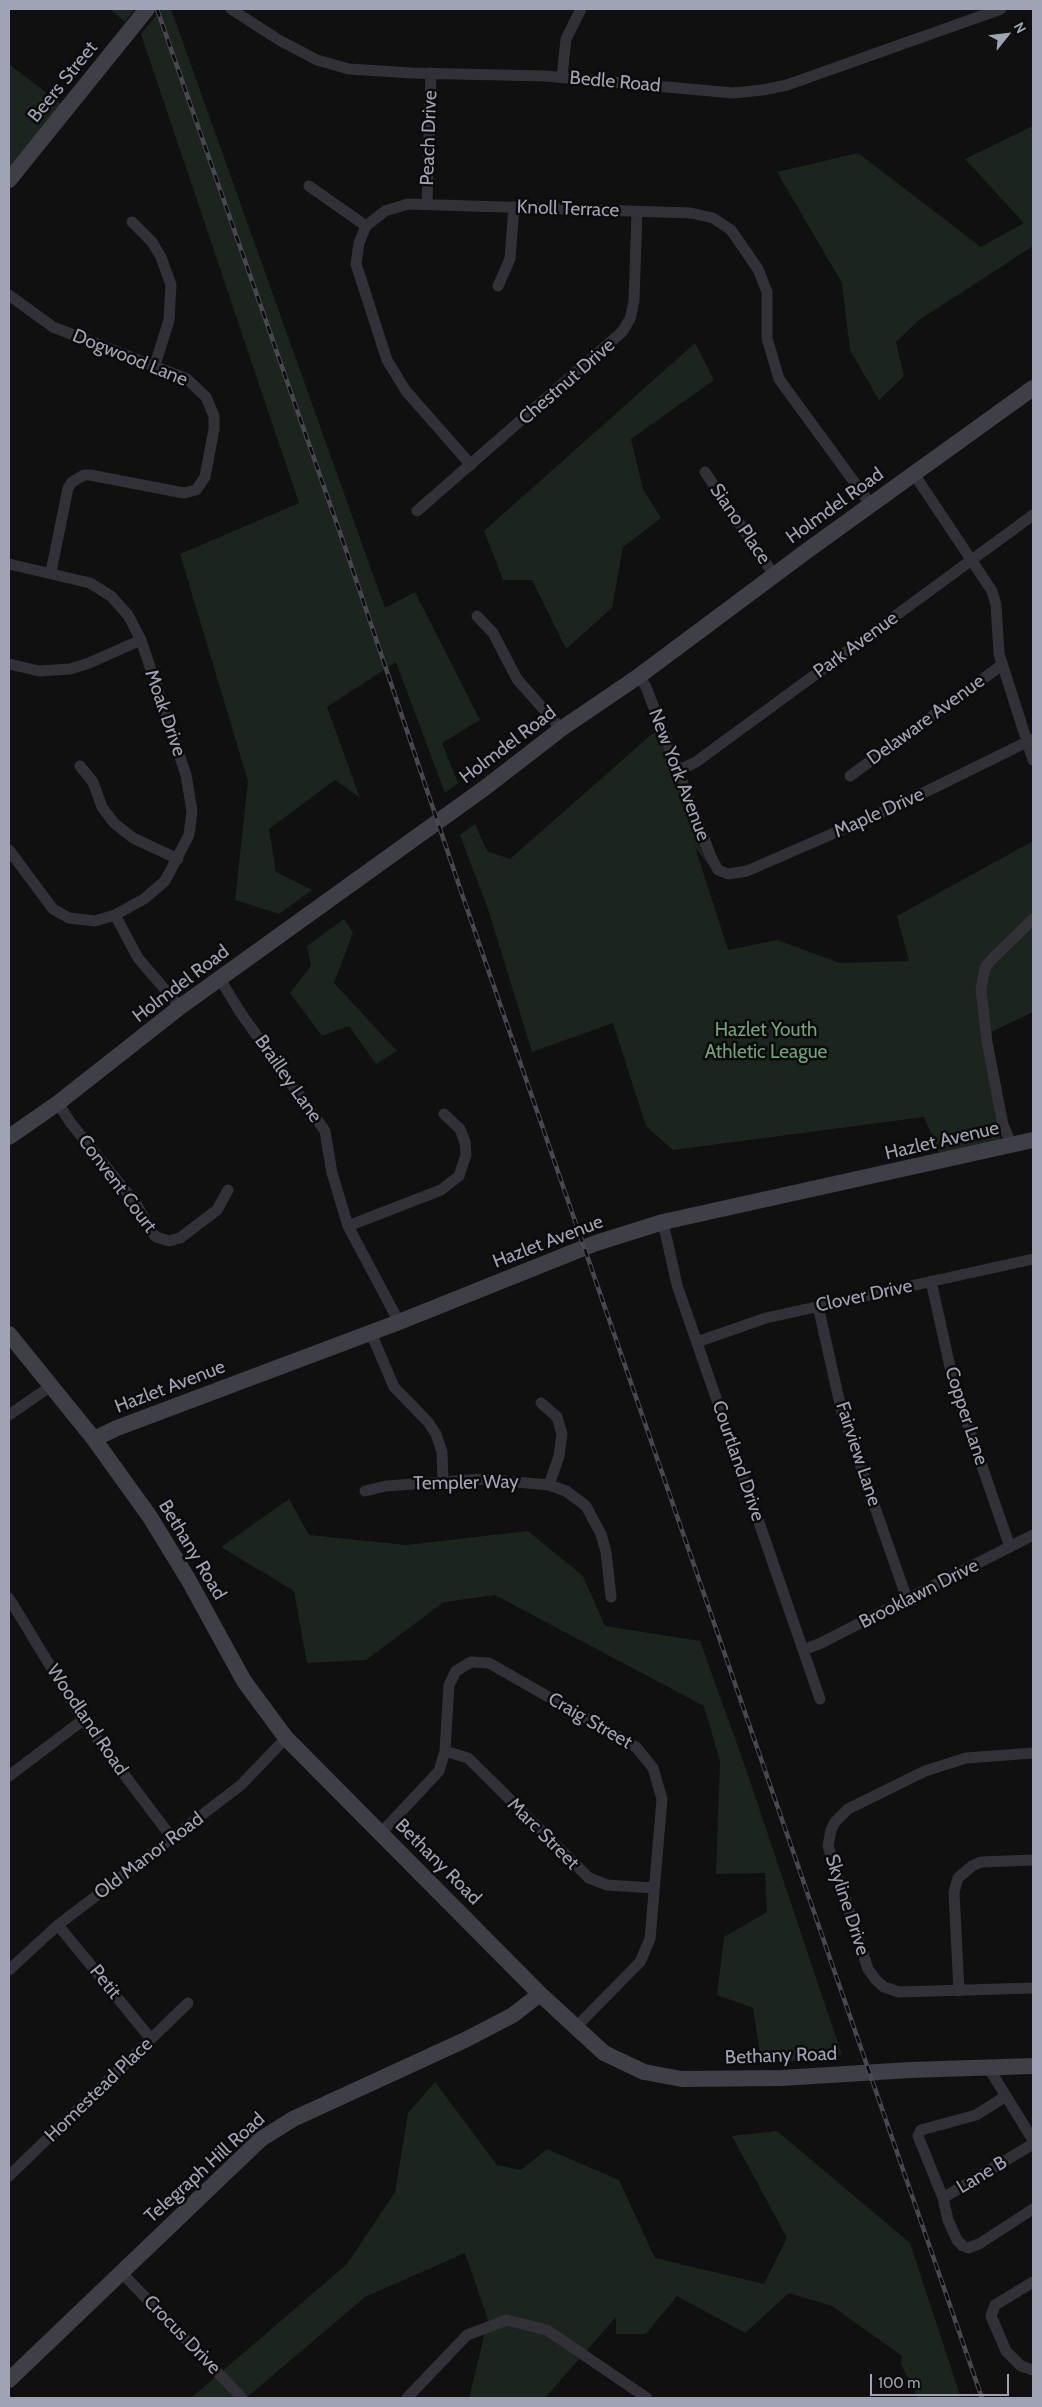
<!DOCTYPE html>
<html>
<head>
<meta charset="utf-8">
<style>
  body { margin:0 }
  #map { position:relative; width:1042px; height:2407px; overflow:hidden; background:#101011; font-family:Cabin,sans-serif }
  canvas { display:block }
  .frame { position:absolute; inset:0; border:10px solid #a0a3b4; pointer-events:none }
  .north { position:absolute; left:982px; top:10px; width:50px; height:50px; -webkit-text-stroke:4px #0b0b0c; paint-order:stroke; rotate:61deg; font-size:14px; font-weight:700; line-height:20px; text-align:center; color:#a0a3b4 }
  .north::after { content:''; display:block; margin:auto; width:18px; height:22px; background:#a0a3b4; clip-path:polygon(50% 0,100% 100%,50% 72%,0 100%) }
  .scale { position:absolute; left:870px; top:2374px; width:139px; height:22px; box-sizing:border-box; border:2px solid #a0a3b4; border-top:0; padding-left:6px; font-size:15px; line-height:18px; white-space:nowrap; color:#a0a3b4; -webkit-text-stroke:4px #0b0b0c; paint-order:stroke }
</style>
</head>
<body>
<div id="map">
<canvas width="1042" height="2407"></canvas>
<div class="frame"></div>
<div class="north">N</div>
<div class="scale">100 m</div>
</div>
<script>
const c = document.querySelector('canvas').getContext('2d');
c.lineJoin = 'round';
function fill(path, color) {
  c.fillStyle = color;
  c.fill(path, 'evenodd');
}
function toPath(rows) {
  const path = new Path2D();
  for (const r of rows) {
    path.moveTo(r[0], r[1]);
    for (let i = 2; i < r.length; i += 2) path.lineTo(r[i], r[i + 1]);
  }
  return path;
}
function trace(path, color, width, dash) {
  c.strokeStyle = color;
  c.lineWidth = width;
  c.lineCap = dash ? 'butt' : 'round';
  c.setLineDash(dash || []);
  c.stroke(path);
}
function write(font, color, halo, rows, align = 'center') {
  c.font = font + ' Cabin,sans-serif';
  c.lineWidth = 5;
  c.setLineDash([]);
  c.textBaseline = 'middle';
  c.strokeStyle = halo;
  c.fillStyle = color;
  for (const [text, x, y, turn = 0] of rows) {
    c.save();
    c.translate(x, y);
    c.rotate((+turn || 0) * Math.PI / 180);
    c.textAlign = isNaN(turn) ? turn : align;
    if (halo) c.strokeText(text, 0, 0);
    c.fillText(text, 0, 0);
    c.restore();
  }
}
const green = toPath([
  [110,9,135,9,125,22],
  [161,9,171,9,385,608,415,592,480,720,442,743,458,783,445,793,396,662,327,707,360,798,335,780,269,829,276,872,312,890,279,914,235,900,248,781,180,554,299,503,141,34],
  [9,64,61,104,9,167],
  [1033,126,1033,246,919,320,896,342,904,376,879,400,850,350,842,283,777,172,858,153,981,247,1024,223,965,159],
  [695,343,714,380,631,439,643,489,661,518,623,547,612,608,566,649,532,580,503,580,484,531],
  [661,726,717,876,695,847,728,950,777,940,840,963,909,961,897,916,1033,841,1033,1012,985,1035,1001,1109,1000,1140,939,1153,924,1117,673,1150,646,1126,613,1023,532,1052,489,912,460,835,475,824,487,851,510,859],
  [344,919,353,933,334,983,397,1051,376,1064,349,1026,322,1036,290,993,311,966,307,946],
  [289,1499,309,1535,406,1545,528,1531,583,1576,605,1626,700,1641,746,1769,842,2055,762,2065,753,2008,717,1995,724,1937,767,1912,765,1873,716,1874,720,1761,704,1706,495,1595,444,1602,366,1660,307,1663,294,1591,221,1547],
  [435,2082,497,2165,521,2170,547,2149,619,2180,655,2258,764,2284,787,2238,732,2136,777,2131,910,2243,961,2398,918,2398,901,2364,902,2356,832,2306,789,2293,745,2333,677,2296,646,2334,616,2334,616,2317,545,2398,469,2398,488,2320,465,2253,365,2297,246,2398,191,2398,347,2264,395,2192,408,2113]
]);
const street = toPath([
  [231,9,279,40,317,60,349,69,412,73,545,76,733,93,763,90,787,85,1001,9],
  [562,77,566,39,581,9],
  [309,186,366,226],
  [427,203,431,73],
  [132,222,152,242,161,257,171,285,169,320,155,365],
  [498,286,510,259,514,207],
  [9,295,53,327,187,379,206,397,214,416,214,429,205,477,196,490,184,493,90,475,84,475,72,482,68,488,51,572],
  [471,465,406,391,387,360,356,264,359,243,366,226,385,211,408,204,691,213,713,218,731,230,758,269,767,292,767,338,779,379,871,505],
  [705,472,774,575],
  [914,474,992,591,996,605,999,654,1033,760],
  [417,511,622,332,630,319,634,301,637,212],
  [9,564,90,583,111,596,128,615,141,640,186,775,192,811,189,835,165,881,144,899,115,915,95,921,69,918,53,909,9,850],
  [477,616,493,633,517,679,561,729],
  [9,664,39,671,70,669,89,663,141,640],
  [639,676,646,687,711,857,718,870,728,874,747,871,903,803,1033,739],
  [80,766,93,782,102,807,114,823,133,838,178,859],
  [677,771,696,762,1033,515],
  [850,776,1002,665],
  [115,915,138,958,180,1007],
  [220,979,240,1012,325,1131,332,1173,348,1226,399,1322],
  [58,1103,70,1122,137,1205,151,1231,156,1237,169,1241,180,1238,217,1210,228,1190],
  [1012,1145,1003,1125,987,1042,981,989,985,968,990,961,1033,919],
  [663,1222,677,1285,820,1699],
  [348,1226,441,1190,459,1176,466,1155,465,1142,460,1129,444,1114],
  [931,1281,954,1385,1010,1547],
  [818,1306,842,1413,907,1599],
  [371,1333,394,1387,428,1422,436,1434,442,1452,443,1481],
  [697,1342,766,1318,1033,1259],
  [541,1403,557,1417,562,1434,559,1456,549,1485],
  [9,1415,51,1386],
  [365,1491,386,1486,483,1479,549,1485,566,1491,586,1506,601,1534,606,1552,611,1597],
  [9,1598,83,1720,172,1838],
  [803,1650,819,1644,1033,1535],
  [445,1751,468,1758,589,1878,607,1885,654,1888],
  [1033,1753,966,1758,925,1771,848,1809,835,1822,831,1830,828,1846,868,1969,876,1980,884,1987,899,1992,1033,1988],
  [9,1776,83,1720],
  [381,1833,439,1771,445,1751,449,1685,456,1671,471,1662,489,1663,636,1747,653,1768,662,1799,650,1939,640,1962,576,2027],
  [58,1925,151,2039],
  [9,1970,58,1925,241,1785,286,1738],
  [959,1991,954,1892,958,1878,972,1866,981,1862,1033,1860],
  [988,2067,1033,2140],
  [1033,2144,943,2198,948,2220,957,2240,963,2246,968,2248,979,2244,1033,2209],
  [9,2176,188,2003],
  [943,2198,918,2136,921,2130,976,2115,1006,2096],
  [121,2272,242,2398],
  [1033,2282,995,2305,991,2316,1006,2351,1021,2366,1033,2370],
  [407,2398,467,2335,507,2320,547,2330,647,2398]
]);
const secondary = toPath([
  [9,180,147,9],
  [9,1137,58,1103,180,1007,486,787,561,729,639,676,808,550,1033,388],
  [9,1334,94,1439,150,1517,188,1579,244,1681,286,1738,540,1994,604,2053,644,2072,682,2079,782,2078,910,2070,1033,2066],
  [94,1439,117,1428,399,1322,596,1243,663,1222,1033,1140],
  [9,2380,261,2139,293,2119,465,2040,513,2015,540,1994]
]);
const rail = toPath([
  [157,9,346,550,463,897,982,2398]
]);
const streetNames = [
  ["Beers Street",63,82,-51],
  ["Bedle Road",615,82,5],
  ["Peach Drive",429,138,-88],
  ["Knoll Terrace",568,209,2],
  ["Dogwood Lane",130,358,22],
  ["Chestnut Drive",567,382,-41],
  ["Holmdel Road",835,506,-36],
  ["Siano Place",740,524,56],
  ["Park Avenue",856,645,-36],
  ["Moak Drive",165,713,71],
  ["Delaware Avenue",926,720,-36],
  ["Holmdel Road",508,745,-37],
  ["New York Avenue",679,775,69],
  ["Maple Drive",879,813,-24],
  ["Holmdel Road",181,984,-37],
  ["Brailley Lane",288,1079,55],
  ["Hazlet Avenue",942,1141,-13],
  ["Convent Court",117,1184,53],
  ["Hazlet Avenue",548,1242,-21],
  ["Clover Drive",864,1296,-12],
  ["Hazlet Avenue",170,1387,-21],
  ["Copper Lane",966,1416,72],
  ["Fairview Lane",858,1454,72],
  ["Courtland Drive",738,1461,71],
  ["Templer Way",466,1483,-1],
  ["Bethany Road",192,1550,59],
  ["Brooklawn Drive",919,1594,-27],
  ["Woodland Road",87,1720,56],
  ["Craig Street",590,1721,30],
  ["Marc Street",543,1834,45],
  ["Old Manor Road",149,1856,-37],
  ["Bethany Road",438,1862,45],
  ["Skyline Drive",847,1905,72],
  ["Petit",105,1982,51],
  ["Bethany Road",781,2056,-2],
  ["Homestead Place",99,2090,-44],
  ["Telegraph Hill Road",205,2168,-42],
  ["Lane B",982,2175,-31],
  ["Crocus Drive",182,2335,46]
];
const parkNames = [
  ["Hazlet Youth",766,1030],
  ["Athletic League",766,1052]
];
fill(green, '#1c241e');
trace(street, '#313137', 11);
trace(secondary, '#3e3f47', 16);
trace(rail, '#474850', 4.5);
trace(rail, '#0b0b0c', 2.5, [8]);
write('19px', '#a0a3b4', '#0b0b0c', streetNames);
write('19px', '#74a17c', '#0b0b0c', parkNames);
</script>
</body>
</html>
